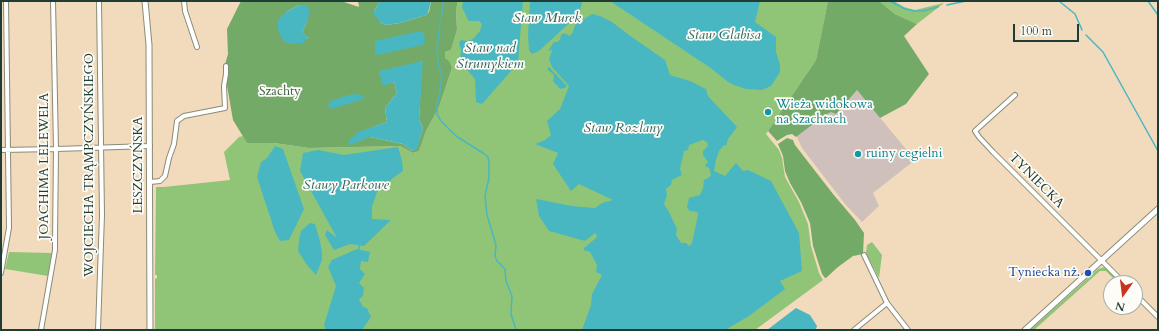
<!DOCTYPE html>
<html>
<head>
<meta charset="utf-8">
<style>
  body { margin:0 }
  #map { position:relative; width:1159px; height:331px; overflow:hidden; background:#f2dbbc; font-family:Cardo,serif }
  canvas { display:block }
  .frame { position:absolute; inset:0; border:2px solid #1f3d34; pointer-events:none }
  .north { position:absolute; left:1103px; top:275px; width:40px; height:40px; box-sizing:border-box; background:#fdfcf7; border:1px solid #a4b0a9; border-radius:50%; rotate:194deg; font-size:11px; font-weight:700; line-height:16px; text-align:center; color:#1f3d34 }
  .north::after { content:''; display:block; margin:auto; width:14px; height:18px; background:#c8321e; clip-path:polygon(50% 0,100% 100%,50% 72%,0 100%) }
  .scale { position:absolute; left:1013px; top:24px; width:66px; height:18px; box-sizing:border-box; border:2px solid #1f3d34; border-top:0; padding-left:5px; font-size:12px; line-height:14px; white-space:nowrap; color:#1f3d34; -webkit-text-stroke:3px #fdfcf7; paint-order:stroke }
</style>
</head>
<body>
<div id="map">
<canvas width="1159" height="331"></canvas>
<div class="frame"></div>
<div class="north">N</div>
<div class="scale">100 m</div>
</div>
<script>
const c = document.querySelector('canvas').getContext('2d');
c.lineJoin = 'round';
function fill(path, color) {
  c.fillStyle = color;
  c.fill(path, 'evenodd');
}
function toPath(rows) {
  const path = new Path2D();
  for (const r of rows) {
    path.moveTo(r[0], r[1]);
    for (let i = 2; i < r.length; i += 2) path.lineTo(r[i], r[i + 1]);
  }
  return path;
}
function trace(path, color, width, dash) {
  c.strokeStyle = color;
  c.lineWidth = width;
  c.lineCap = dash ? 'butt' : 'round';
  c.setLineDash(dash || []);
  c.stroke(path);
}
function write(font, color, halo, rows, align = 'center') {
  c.font = font + ' Cardo,serif';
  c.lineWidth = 3.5;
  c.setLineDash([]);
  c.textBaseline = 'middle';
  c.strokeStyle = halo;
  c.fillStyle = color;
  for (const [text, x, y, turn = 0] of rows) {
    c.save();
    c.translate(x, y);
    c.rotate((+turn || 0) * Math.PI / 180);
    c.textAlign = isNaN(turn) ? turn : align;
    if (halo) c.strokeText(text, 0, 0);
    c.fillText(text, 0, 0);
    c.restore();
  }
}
const industrial = toPath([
  [857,90,915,160,873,193,879,206,862,222,845,204,802,148,796,135]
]);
const green = toPath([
  [458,1,828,1,816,60,766,134,779,150,782,158,785,177,799,202,808,224,811,246,819,273,823,280,755,330,155,330,155,279,157,278,157,275,155,275,156,187,164,187,230,180,224,152,239,137,243,136,247,143,274,143,309,148,400,146,413,153,419,151,426,131,439,107,452,68,445,58,445,52,451,50,457,30,456,10],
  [879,1,894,1,904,7,915,10,944,3,917,24,895,14],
  [872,242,882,255,879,278,866,253,867,245],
  [9,252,52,253,48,276,5,269],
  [1105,267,1121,283,1118,283,1106,271,1100,271,1034,330,1030,330,1098,269]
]);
const forest = toPath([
  [241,1,341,1,359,7,358,1,380,1,374,11,381,23,386,25,400,23,426,15,429,12,431,1,458,1,456,10,457,30,451,50,445,52,445,58,449,61,452,68,439,107,426,131,419,151,413,153,400,146,309,148,274,143,247,143,233,120,224,68,228,54,227,29],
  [299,5,306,5,307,22,302,32,308,38,292,44,286,12],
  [422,61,419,120,423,128,420,138,413,151,403,144,370,137,373,127,387,122,385,108,397,93,394,82,383,85],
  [828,1,879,1,895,14,917,24,904,36,929,74,906,104,880,118,857,90,836,114,831,112,825,115,796,137,792,134,787,135,777,141,768,131,816,60],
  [787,138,793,140,795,145,833,194,855,220,864,233,863,254,853,256,838,267,826,278,825,278,822,274,813,246,810,223,801,202,790,183,785,171,783,156,778,144]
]);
const water = toPath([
  [380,1,431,1,428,13,426,15,400,23,386,25,381,23,374,15,374,11],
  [463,1,523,1,518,63,482,104,476,102,475,79,460,62,461,50,459,43,461,40,467,41,473,39,480,31,482,24,479,21,469,21,467,18,462,7],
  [530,1,581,1,582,3,579,14,539,51,532,54,529,50,528,35],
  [610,1,760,1,755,22,776,37,776,52,780,65,780,72,771,86,762,90,746,89,734,85,728,82,712,69],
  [299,5,306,5,310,10,307,22,302,32,308,37,303,43,292,44,283,41,278,30,278,20,286,12],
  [592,14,600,16,612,22,629,35,665,60,670,75,690,81,706,89,708,96,737,127,728,139,726,146,724,145,719,151,716,160,714,171,725,176,736,163,743,171,748,170,771,181,799,233,802,271,780,281,785,289,749,316,725,330,582,330,591,305,592,294,602,275,596,272,597,265,590,252,584,250,584,248,596,238,597,235,595,233,585,241,549,231,539,216,536,199,572,206,595,208,602,203,613,200,579,184,571,191,553,164,558,153,535,144,545,140,551,135,547,121,560,109,569,86,552,67,549,59,552,51,551,50,548,51,554,42,557,42,560,40,561,35,564,33,570,36,573,32,575,25],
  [703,140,707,142,708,146,703,151,703,155,708,162,705,166,709,168,711,175,708,178,704,180,703,188,700,195,689,198,687,208,690,211,697,212,698,215,692,243,689,246,686,243,681,243,676,235,677,229,669,212,664,204,667,195,666,189,671,185,672,180,682,175,680,169,684,151,688,150,689,145],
  [420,31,424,33,425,40,423,45,377,55,375,54,375,41],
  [423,61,419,120,423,128,417,149,413,151,403,144,370,137,350,145,348,142,358,132,387,122,385,108,397,93,394,82,383,86,379,71],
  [549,67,567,86,565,88,560,89,553,81,554,75,547,69],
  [357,94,363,96,364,99,331,109,328,105,331,101,349,95],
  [275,146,283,149,304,209,289,240,280,241,275,232,257,177,261,162,267,158],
  [398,147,402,161,403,171,393,178,377,192,372,207,372,219,391,220,364,246,350,244,334,250,325,235,327,230,337,238,300,171,303,153,318,150,344,155],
  [310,223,315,224,320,241,322,253,322,260,316,275,307,265,298,251,299,240,301,231],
  [357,249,370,252,368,262,361,261,360,269,365,274,359,283,364,288,363,296,359,299,363,307,367,308,371,317,362,330,326,330,324,325,336,286,328,267,332,260],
  [796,308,810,315,817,326,816,329,767,330]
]);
const stream = toPath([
  [890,1,905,9,914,11,923,11,938,7],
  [1059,1,1075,14,1082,30],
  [1148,1,1158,15],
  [947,5,966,1],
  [441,18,444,1],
  [440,23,437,48,438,63,442,76,440,90,437,106,437,114,441,121,456,136,483,153,488,157,489,164,489,178,485,196,487,215,496,245,495,256,497,261,505,269,506,281,512,296,511,314,516,330],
  [1086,35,1103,52,1158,151],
  [359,249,359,245]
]);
const minor = toPath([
  [184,1,185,11,197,47],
  [1015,95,975,131,979,137,993,152,1124,283],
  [1,150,56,149,150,146],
  [150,182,160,181,165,176,169,158,174,144,177,121,184,116,225,108,224,86,226,74,226,66],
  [864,255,887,303,908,330],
  [1,273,9,228,6,1],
  [1135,294,1158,317],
  [41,330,55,250,55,241,56,149,53,1],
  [98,330,102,215,99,1],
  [854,330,887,303]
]);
const tertiary = toPath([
  [145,1,149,45,150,330],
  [1025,330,1158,209]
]);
const markers = [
  [768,112,4,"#0f9aa8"],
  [858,154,4,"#0f9aa8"],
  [1088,273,4,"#1a4fb4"]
];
const parkNames = [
  ["Szachty",280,92]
];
const cultureNames = [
  ["Wieża widokowa",776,105],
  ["na Szachtach",776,120],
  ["ruiny cegielni",866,154]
];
const streetNames = [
  ["WOJCIECHA TRĄMPCZYŃSKIEGO",90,165,-90],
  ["LESZCZYŃSKA",139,165,-90],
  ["JOACHIMA LELEWELA",45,166,-90],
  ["TYNIECKA",1036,181,45]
];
const transitNames = [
  ["Tyniecka nż.",1080,273]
];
const waterNames = [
  ["Staw Murek",547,19],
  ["Staw Glabisa",724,36],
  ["Staw nad",490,49],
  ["Strumykiem",490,65],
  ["Staw Rozlany",623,129],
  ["Stawy Parkowe",346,186]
];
fill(industrial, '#d0c0bc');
fill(green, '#90c577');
fill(forest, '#74aa68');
fill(water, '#49b7c1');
trace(stream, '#49b7c1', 1.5);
trace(minor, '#888c78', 6);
trace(tertiary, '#888c78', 7);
trace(minor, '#fff', 4);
trace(tertiary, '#fff', 5);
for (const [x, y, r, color] of markers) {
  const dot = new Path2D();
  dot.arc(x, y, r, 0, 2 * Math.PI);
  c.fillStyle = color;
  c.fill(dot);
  trace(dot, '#fdfcf7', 1.5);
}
write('13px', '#3b5f45', '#fdfcf7', parkNames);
write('13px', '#0d838f', '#fdfcf7', cultureNames, 'left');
write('13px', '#1f3d34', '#fdfcf7', streetNames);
write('13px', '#164399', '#fdfcf7', transitNames, 'right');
write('italic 14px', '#2c625e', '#fdfcf7', waterNames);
</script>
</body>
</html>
